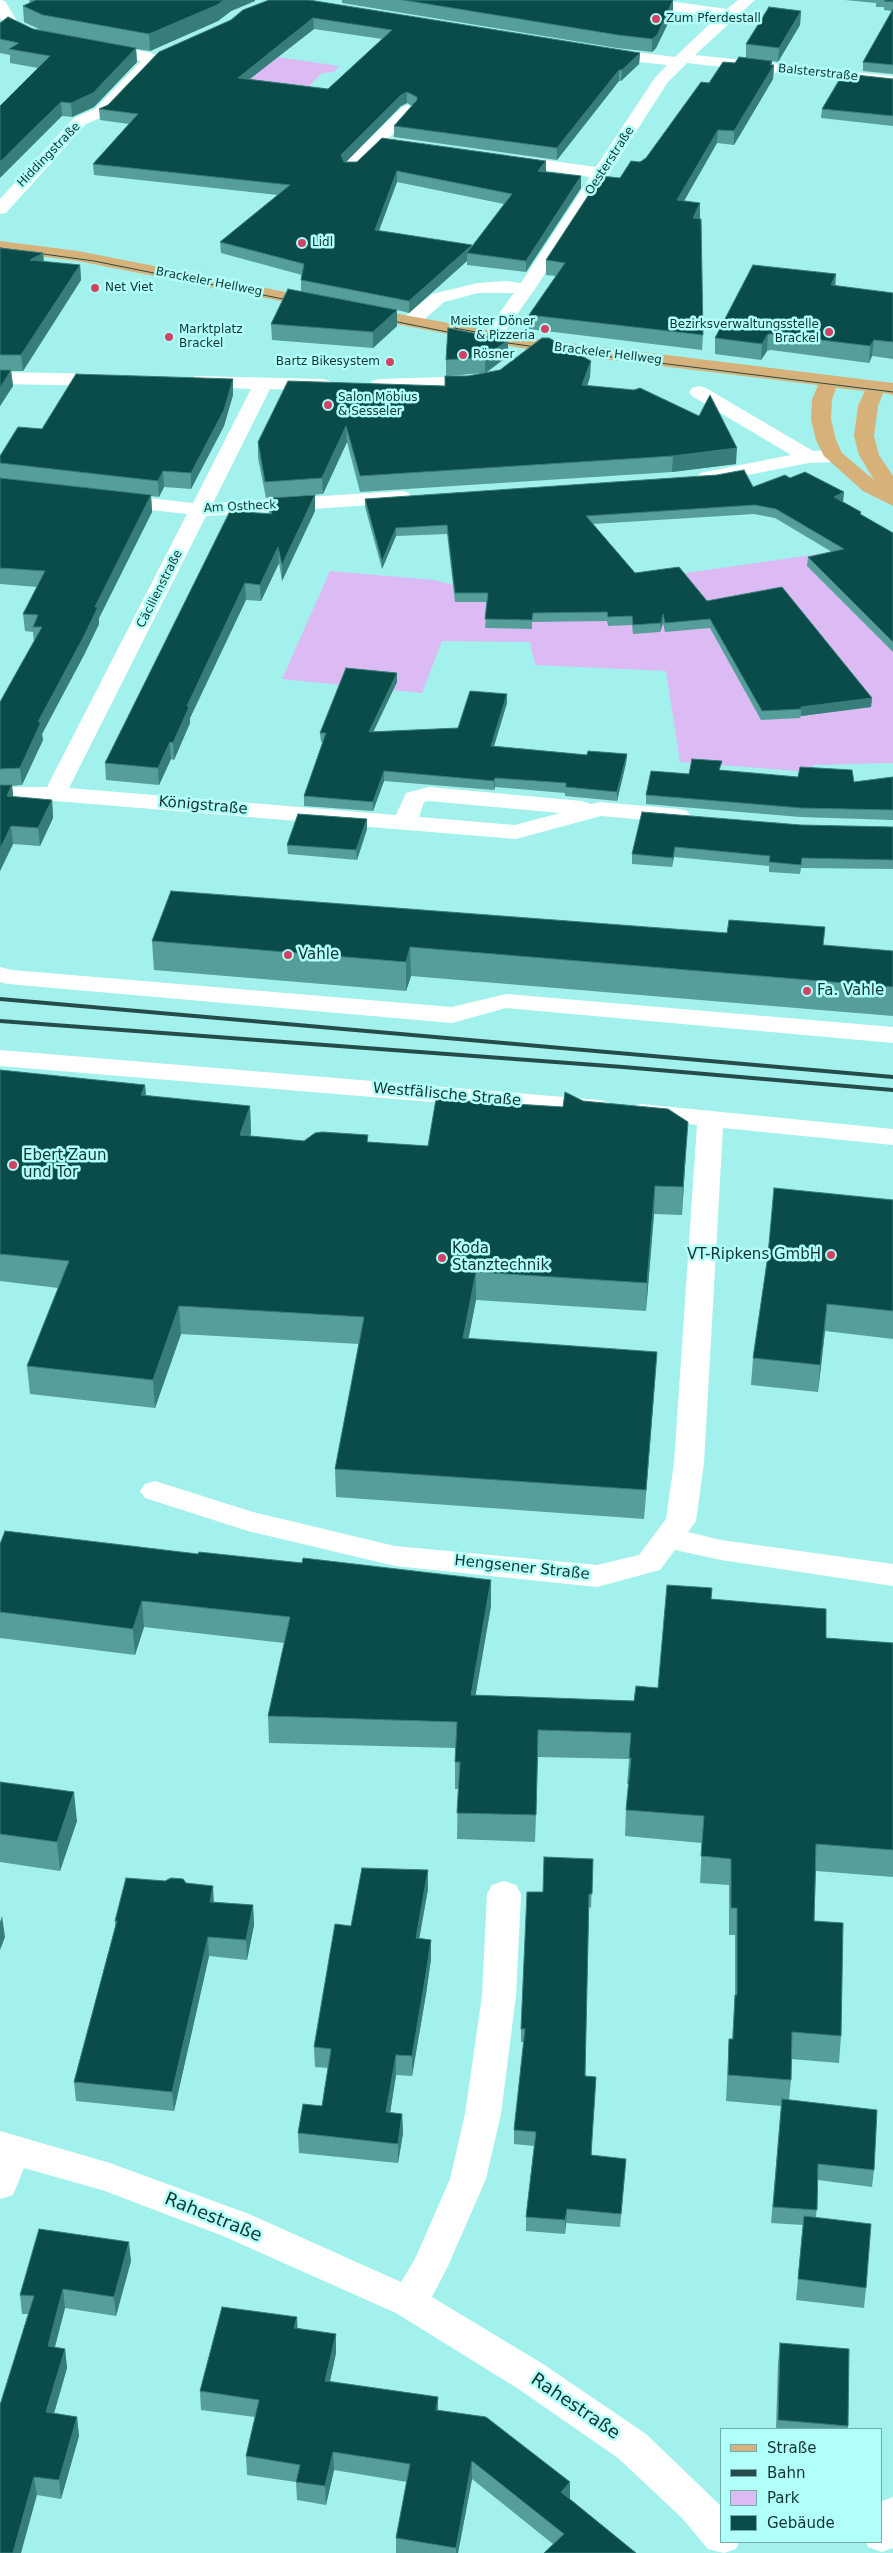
<!DOCTYPE html>
<html>
<head>
<meta charset="utf-8">
<style>
  body { margin:0 }
  #map { position:relative; width:893px; height:2553px; overflow:hidden; background:#a3f1ec; font-family:"DejaVu Sans",sans-serif }
  canvas { display:block }
  .legend { position:absolute; left:720px; top:2428px; width:162px; height:115px; box-sizing:border-box; background:#b0fff9; border:1px solid #71ada9; margin:0; padding:6px 9px; list-style:none; font-size:15px; color:#123331 }
  .legend li { display:flex; align-items:center; gap:10px; height:25px }
  .legend b { width:25px; border:1px solid #71ada9 }
</style>
</head>
<body>
<div id="map">
<canvas width="893" height="2553"></canvas>
<ul class="legend">
<li><b style="height:6px;background:#d7b17a"></b>Straße</li>
<li><b style="height:6px;background:#254c4a"></b>Bahn</li>
<li><b style="height:14px;background:#dcbbf5"></b>Park</li>
<li><b style="height:14px;background:#094c49"></b>Gebäude</li>
</ul>
</div>
<script>
const c = document.querySelector('canvas').getContext('2d');
c.lineJoin = 'round';
function fill(path, color) {
  c.fillStyle = color;
  c.fill(path, 'evenodd');
}
function toPath(rows) {
  const path = new Path2D();
  for (const r of rows) {
    path.moveTo(r[0], r[1]);
    for (let i = 2; i < r.length; i += 2) path.lineTo(r[i], r[i + 1]);
  }
  return path;
}
function trace(path, color, width, dash) {
  c.strokeStyle = color;
  c.lineWidth = width;
  c.lineCap = dash ? 'butt' : 'round';
  c.setLineDash(dash || []);
  c.stroke(path);
}
function write(font, color, halo, rows, align = 'center') {
  c.font = font + ' "DejaVu Sans",sans-serif';
  c.lineWidth = 5;
  c.setLineDash([]);
  c.textBaseline = 'middle';
  c.strokeStyle = halo;
  c.fillStyle = color;
  for (const [text, x, y, turn = 0] of rows) {
    c.save();
    c.translate(x, y);
    c.rotate((+turn || 0) * Math.PI / 180);
    c.textAlign = isNaN(turn) ? turn : align;
    if (halo) c.strokeText(text, 0, 0);
    c.fillText(text, 0, 0);
    c.restore();
  }
}
const green = toPath([
  [264,55,339,66,334,72,322,73,310,85,307,93,230,88],
  [833,552,893,587,893,763,813,765,812,772,680,762,666,671,535,665,530,642,442,641,422,693,282,679,330,571,434,580,449,584,637,580]
]);
const minor = toPath([
  [0,0,5,1,17,21,44,34,46,37,44,40,32,40,6,27,0,18,0,0],
  [620,0,661,0,727,9,738,0,755,0,695,55,893,76,893,86,687,63,668,82,535,289,498,341,484,341,482,337,514,293,478,293,444,302,417,326,403,326,401,322,403,318,432,294,478,283,506,281,521,283,590,177,509,165,503,164,501,160,503,156,509,155,596,167,654,79,667,65,603,58,595,53,597,50,603,48,675,57,717,17,628,5,620,0],
  [100,43,152,53,160,58,107,115,86,124,6,213,0,214,0,199,74,118,95,109,141,61,94,51,92,48,100,43],
  [408,105,416,110,389,138,420,143,422,147,420,151,414,152,381,147,357,171,345,171,343,167,345,163,402,107,408,105],
  [0,372,108,374,115,376,117,380,115,384,108,386,0,384,0,372],
  [196,376,323,379,330,381,332,385,330,389,323,391,270,389,213,503,402,491,409,493,412,497,409,501,402,503,206,516,69,788,396,815,406,793,429,787,582,801,591,804,600,802,679,809,687,811,691,816,687,821,679,823,601,816,516,839,55,801,0,801,0,787,47,787,187,514,113,506,106,504,103,500,106,496,113,494,193,503,251,389,189,386,187,382,189,378,196,376],
  [429,801,560,813,515,825,419,817,424,802,429,801],
  [481,376,488,378,490,382,488,386,379,391,372,389,370,385,372,381,379,379,481,376],
  [699,386,706,388,813,451,834,450,841,452,844,456,841,460,834,462,809,463,707,483,700,481,697,477,700,473,791,455,692,396,689,392,692,388,699,386],
  [0,967,12,970,452,1007,506,994,893,1027,893,1043,506,1008,452,1023,8,984,0,982,0,967],
  [0,1050,600,1100,609,1103,613,1108,609,1113,600,1116,0,1066,0,1050],
  [641,1104,893,1129,893,1145,723,1128,704,1463,696,1521,688,1532,721,1540,893,1564,893,1586,721,1560,675,1550,660,1570,597,1587,395,1566,248,1531,145,1498,140,1491,145,1484,155,1481,253,1512,395,1546,597,1565,639,1555,666,1519,674,1463,697,1125,632,1118,628,1112,632,1106,641,1104],
  [504,1881,516,1885,521,1894,516,1996,501,2114,486,2179,448,2266,432,2297,543,2364,646,2434,722,2507,722,2542,739,2542,736,2549,724,2553,708,2549,682,2518,618,2458,517,2388,396,2313,223,2236,105,2191,24,2168,13,2195,0,2199,0,2131,110,2163,249,2214,401,2282,415,2259,450,2179,465,2114,482,1996,487,1894,492,1885,504,1881],
  [893,2497,893,2548,882,2552,868,2547,866,2542,882,2542,882,2501,893,2497]
]);
const major = toPath([
  [0,241,78,251,321,299,327,300,330,304,327,308,321,309,78,261,0,251,0,241],
  [360,307,537,339,893,383,893,395,883,393,878,406,874,436,879,455,893,476,893,506,863,491,824,456,816,440,811,419,812,400,818,385,537,351,354,316,351,312,354,308,360,307],
  [836,388,865,391,858,406,854,436,859,455,874,480,842,453,836,440,831,419,832,400,836,388]
]);
const tram = toPath([
  [0,248,94,261,298,302],
  [383,319,462,335],
  [454,328,504,337],
  [494,341,543,348],
  [563,351,893,392]
]);
const rail = toPath([
  [0,999,893,1077],
  [0,1021,623,1067,893,1090]
]);
const wall = toPath([
  [29,0,255,0,255,1,231,11,218,21,150,51,136,49,137,62,94,107,72,117,62,116,38,68,10,63,10,55,0,53,0,23,41,30,24,22,23,6,30,3],
  [342,0,673,0,673,13,656,48,652,52,617,48,342,3],
  [845,0,893,0,893,74,863,71,863,62,892,11,884,10,884,7,876,7,876,3],
  [243,10,640,53,639,64,621,81,619,81,557,160,394,137,394,126,412,106,407,103,401,106,346,162,546,172,581,176,581,188,526,272,467,265,467,261,409,313,397,310,397,326,373,348,272,340,271,324,301,291,301,280,302,275,221,253,220,242,278,195,94,175,93,164,129,124,100,120,99,109,108,105,231,20],
  [314,29,382,39,328,89,250,79],
  [397,182,504,204,472,246,379,231],
  [801,11,800,25,778,62,772,61,772,65,774,65,773,79,734,145,717,143,684,201,700,203,699,219,703,335,702,350,529,329,529,315,556,276,546,275,546,260,620,178,646,158,709,83,735,63,746,58,746,44],
  [854,78,893,79,893,126,821,118,822,109],
  [0,248,43,253,44,262,80,265,81,280,23,371,11,371,13,386,0,406],
  [835,286,893,293,893,359,872,356,869,363,771,350,767,351,761,360,715,354,715,338],
  [508,340,508,356,486,373,590,377,587,386,736,464,672,472,360,492,347,442,323,494,266,498,258,458,258,442,445,386,446,376,446,360],
  [482,373,468,376,448,376],
  [233,379,233,395,224,426,191,489,164,487,159,497,151,496,152,512,99,618,99,624,85,653,42,734,43,740,22,785,12,786,13,797,52,800,53,818,40,846,13,844,0,871,0,702,34,642,33,632,25,631,23,614,37,587,0,584,0,456,42,429],
  [790,478,844,492,843,501,842,501,861,515,893,533,893,652,807,566,808,557,832,552,775,518,754,514,593,524,635,573,707,601,872,698,871,707,801,716,800,718,761,720,710,628,665,632,663,623,660,632,633,634,632,625,608,626,607,621,532,622,532,629,485,628,487,602,455,602,447,534,396,536,382,569,365,507,365,499,753,487],
  [269,498,315,511,282,581,279,563,261,601,246,600,190,718,190,723,174,760,171,759,159,785,106,780,105,763,269,514],
  [397,673,397,682,373,732,458,728,507,703,494,746,587,755,627,754,626,763,617,801,565,796,565,793,495,787,494,790,384,781,373,811,304,806,304,796,323,742,321,742,320,733],
  [721,771,854,782,893,777,893,820,800,817,646,804,646,795,689,774],
  [801,825,893,827,893,869,801,868,800,874,769,872,769,866,674,857,672,867,632,864,632,854],
  [367,829,357,860,288,854,287,845],
  [152,941,824,946,893,951,893,1016,411,976,406,991,154,970],
  [0,1070,145,1085,146,1096,250,1106,251,1133,250,1136,304,1141,368,1142,428,1146,583,1101,686,1149,682,1215,654,1214,646,1311,476,1300,468,1339,655,1380,644,1519,336,1497,335,1469,359,1344,181,1334,155,1408,30,1394,27,1366,58,1288,0,1281],
  [893,1200,893,1339,825,1331,818,1392,751,1385,753,1358],
  [0,1544,491,1606,475,1695,634,1701,658,1688,711,1599,826,1638,893,1643,893,1877,816,1871,814,1921,841,2036,839,2063,791,2059,791,2080,789,2100,874,2170,872,2187,818,2180,816,2217,866,2288,864,2308,796,2300,803,2225,771,2223,781,2106,726,2101,729,2039,732,2039,735,1995,735,1935,729,1935,729,1885,700,1883,702,1843,625,1836,626,1810,629,1784,627,1784,629,1759,538,1757,535,1842,457,1839,458,1789,455,1789,455,1748,269,1743,268,1716,284,1643,144,1627,135,1655,0,1638],
  [0,1782,77,1821,60,1871,0,1862],
  [593,1859,591,1908,589,1907,585,2076,592,2155,625,2172,620,2227,566,2223,565,2234,526,2231,526,2217,534,2146,514,2144,514,2130,524,2042,521,2042,521,2029,543,1892],
  [186,1883,214,1902,253,1905,254,1925,247,1960,209,1956,174,2111,76,2101,74,2082,115,1927,115,1921],
  [428,1889,419,1938,431,1940,431,1959,426,1994,412,2076,396,2075,390,2113,402,2114,403,2133,398,2163,299,2153,298,2133,322,2106,328,2068,315,2067,314,2047,351,1926],
  [131,2261,116,2316,65,2308,55,2347,65,2349,67,2368,54,2413,77,2417,79,2436,61,2499,37,2495,1,2405,28,2314,22,2314,20,2295],
  [297,2328,336,2334,336,2353,330,2381,438,2397,438,2410,570,2482,570,2499,636,2553,553,2544,472,2479,458,2553,396,2553,396,2538,407,2482,334,2470,326,2505,297,2500,296,2482,247,2475,246,2456,255,2417,201,2410,200,2391],
  [780,2343,848,2426,848,2429,776,2429,778,2363]
]);
const shadedWall = toPath([
  [224,0,255,0,255,1,231,11,218,21,150,51,149,34],
  [673,0,673,13,656,48,652,52,652,39],
  [801,11,800,25,778,62,779,48],
  [313,18,314,29,238,88,238,78],
  [136,48,137,62,94,107,72,117,71,103],
  [640,53,639,64,621,81,622,70],
  [772,61,772,69,774,65,773,79,734,145,734,131],
  [619,70,619,81,557,160,557,148],
  [407,92,407,103,401,106,342,166,341,155,401,95],
  [61,102,62,116,0,178,0,162],
  [718,130,717,143,676,215,677,200],
  [546,161,546,173,538,171],
  [397,171,397,182,375,241,375,230],
  [581,176,581,188,526,272,526,261],
  [700,203,700,218,692,232,693,218],
  [472,245,472,254,467,253,467,261,409,313,409,301],
  [43,253,44,268,30,260],
  [80,265,81,280,23,371,21,355],
  [836,274,835,291,831,285],
  [397,310,397,326,373,348,373,332],
  [768,334,767,351,761,360,762,344],
  [508,340,508,356,485,373,485,357],
  [874,340,872,356,869,363,870,346],
  [591,361,590,377,582,401,582,385],
  [11,370,13,386,0,406,0,388],
  [233,379,233,395,224,426,191,489,191,473],
  [346,426,347,442,323,494,322,478],
  [737,448,736,464,672,472,673,456],
  [163,471,164,487,159,497,158,481],
  [844,492,843,501,833,505,834,497],
  [151,495,152,512,99,618,99,624,85,653,42,734,43,740,22,785,20,768,38,722],
  [315,495,315,511,282,581,282,565],
  [396,528,396,536,382,569,382,561],
  [278,547,279,563,261,601,260,585],
  [245,583,246,600,190,718,190,723,174,760,173,743,187,706],
  [663,614,663,623,660,632,661,623],
  [397,673,397,682,369,741,369,732],
  [507,694,507,703,491,756,491,746],
  [872,698,871,707,801,716,801,707],
  [170,742,171,759,159,785,158,768],
  [627,754,626,763,617,801,617,792],
  [384,771,384,781,373,811,373,802],
  [495,778,495,787,494,790,494,781],
  [12,785,14,803,7,796],
  [52,800,53,818,40,846,38,828],
  [367,819,367,829,357,860,356,850],
  [11,826,13,844,0,871,0,849],
  [675,847,674,857,672,867,673,858],
  [410,947,411,976,406,991,406,962],
  [145,1085,147,1112,141,1095],
  [250,1106,251,1133,241,1163,240,1135],
  [688,1122,686,1149,682,1215,683,1187],
  [655,1186,654,1214,646,1311,647,1283],
  [476,1272,476,1300,463,1367,463,1338],
  [827,1304,825,1331,818,1392,820,1365],
  [179,1306,181,1334,155,1408,153,1380],
  [657,1352,655,1380,644,1519,646,1490],
  [491,1580,491,1606,471,1722,471,1695],
  [142,1601,144,1627,135,1655,133,1629],
  [74,1792,77,1821,60,1871,57,1842],
  [428,1870,428,1889,416,1957,416,1938],
  [213,1886,214,1905,210,1902],
  [253,1905,254,1925,247,1960,246,1940],
  [2,1916,5,1937,0,1950,0,1922],
  [208,1937,209,1956,174,2111,172,2092],
  [431,1940,431,1959,426,1994,412,2076,412,2056],
  [396,2055,396,2075,387,2132,386,2112],
  [402,2114,403,2133,398,2163,398,2144],
  [567,2209,566,2223,565,2234,565,2220],
  [129,2242,131,2261,116,2316,114,2297],
  [63,2289,65,2308,50,2365,48,2346],
  [297,2317,298,2336,294,2328],
  [336,2334,336,2353,326,2399,325,2381],
  [65,2349,67,2368,49,2431,46,2412],
  [438,2397,438,2416,436,2410],
  [77,2417,79,2436,61,2499,59,2480],
  [333,2452,334,2470,326,2505,325,2486],
  [472,2461,472,2479,458,2553,456,2553,456,2548],
  [34,2477,37,2495,21,2553,13,2553],
  [570,2482,570,2501,561,2492]
]);
const building = toPath([
  [36,0,224,0,217,5,149,34,43,15,23,6,36,0],
  [269,0,309,0,640,53,622,70,619,70,557,148,394,126,417,100,417,97,407,92,401,95,341,155,344,162,357,162,382,138,546,161,538,171,581,176,526,261,467,253,512,194,397,171,375,230,472,245,409,301,301,280,304,264,220,242,290,185,93,164,138,114,99,109,108,105,159,52,231,20,243,10,269,0],
  [313,18,392,30,328,89,238,78,313,18],
  [403,0,673,0,657,35,652,39,618,35,403,0],
  [885,0,893,0,893,2,884,1,885,0],
  [769,7,801,11,779,48,746,44,769,7],
  [893,9,893,65,863,62,893,9],
  [8,17,33,29,136,48,93,93,71,103,61,102,0,162,0,106,50,56,9,49,19,43,0,39,0,23,8,17],
  [739,57,772,61,770,65,774,65,734,131,718,130,677,200,700,203,693,218,701,219,703,335,529,315,565,263,546,260,601,176,620,178,631,161,640,162,646,158,701,82,709,83,723,62,735,63,739,57],
  [856,75,893,79,893,116,822,109,841,77,854,78,856,75],
  [0,248,43,253,30,260,80,265,21,355,0,355,0,248],
  [753,265,836,274,831,285,893,293,893,342,874,340,870,346,772,334,768,334,762,344,715,338,753,265],
  [288,289,397,310,373,332,271,324,288,289],
  [448,328,508,340,485,357,446,360,448,328],
  [542,338,549,338,591,361,582,385,634,390,640,388,699,416,710,395,737,448,673,456,360,476,346,426,322,478,265,482,258,442,288,381,445,386,445,376,468,376,500,370,542,338],
  [0,370,11,370,0,388,0,370],
  [76,374,233,379,224,410,191,473,163,471,158,481,0,463,0,456,18,427,42,429,76,374],
  [744,470,753,487,785,475,790,478,805,472,844,492,834,497,861,512,860,514,893,533,893,642,808,557,844,549,776,509,755,505,586,516,635,573,679,567,707,601,782,587,872,698,801,707,801,709,762,711,710,619,665,623,663,614,661,623,633,625,632,616,608,617,607,612,533,613,532,620,485,619,488,593,455,593,447,525,396,528,382,561,365,499,717,475,744,470],
  [0,478,151,495,95,607,98,607,84,636,38,722,41,722,20,768,0,769,0,702,42,627,33,627,38,615,23,614,45,571,0,568,0,478],
  [315,495,282,565,278,547,260,585,245,583,187,706,189,707,173,743,170,742,158,768,105,763,230,511,272,514,269,498,315,495],
  [346,668,397,673,369,732,458,728,470,691,507,694,491,746,587,755,588,751,627,754,617,792,566,787,566,783,495,778,494,781,384,771,373,802,304,796,326,733,320,733,346,668],
  [692,759,722,761,719,770,798,777,800,767,852,770,854,782,893,777,893,810,801,808,646,795,651,771,689,774,692,759],
  [0,785,12,785,7,796,52,800,38,828,11,826,0,849,0,785],
  [642,812,801,825,893,827,893,860,802,858,801,865,769,862,770,856,675,847,673,858,632,854,642,812],
  [298,814,367,819,356,850,287,845,298,814],
  [171,891,727,933,729,920,825,927,823,945,893,951,893,987,410,947,406,962,152,941,171,891],
  [0,1070,145,1085,141,1095,250,1106,240,1135,304,1141,315,1133,322,1132,368,1135,367,1142,428,1146,436,1099,563,1107,565,1092,583,1101,668,1109,688,1122,683,1187,655,1186,647,1283,476,1272,463,1338,657,1352,646,1490,335,1469,364,1317,179,1306,153,1380,27,1366,69,1261,0,1254,0,1070],
  [774,1188,893,1200,893,1311,827,1304,820,1365,753,1358,768,1255,774,1188],
  [5,1531,198,1554,199,1552,302,1563,303,1558,491,1580,471,1695,634,1701,636,1686,658,1688,667,1585,712,1588,711,1599,826,1609,826,1638,893,1643,893,1850,816,1844,814,1921,843,1923,841,2036,792,2032,791,2080,728,2075,729,2039,733,2039,735,1995,737,1995,737,1908,731,1908,731,1859,701,1856,704,1816,626,1810,631,1758,629,1758,631,1733,538,1730,536,1815,457,1813,460,1762,455,1762,457,1722,268,1716,290,1617,142,1601,133,1629,0,1612,0,1544,5,1531],
  [0,1782,74,1792,57,1842,0,1834,0,1782],
  [544,1857,593,1859,592,1894,589,1894,585,2076,596,2077,591,2155,626,2159,621,2214,567,2209,565,2220,526,2217,536,2132,514,2130,525,2029,521,2029,527,1892,543,1892,544,1857],
  [362,1868,428,1870,416,1938,431,1940,426,1974,412,2056,396,2055,386,2112,402,2114,398,2144,298,2133,303,2104,322,2106,331,2049,314,2047,335,1924,351,1926,362,1868],
  [126,1878,165,1881,171,1878,183,1879,186,1883,213,1886,210,1902,253,1905,246,1940,208,1937,172,2092,74,2082,117,1921,115,1921,126,1878],
  [782,2099,877,2110,874,2170,818,2164,817,2210,773,2207,782,2099],
  [804,2216,871,2224,866,2288,798,2279,804,2216],
  [39,2229,129,2242,114,2297,63,2289,48,2346,65,2349,46,2412,77,2417,59,2480,34,2477,13,2553,0,2553,0,2405,34,2296,20,2295,39,2229],
  [222,2307,297,2317,294,2328,336,2334,325,2381,438,2397,436,2410,486,2417,570,2482,561,2492,636,2553,544,2553,564,2534,472,2461,456,2548,396,2538,410,2464,333,2452,325,2486,296,2482,300,2465,246,2456,259,2400,200,2391,222,2307],
  [780,2343,849,2349,848,2426,778,2420,780,2343]
]);
const markers = [
  [656,19,5,"#d14264"],
  [302,243,5,"#d14264"],
  [95,288,5,"#d14264"],
  [545,329,5,"#d14264"],
  [829,332,5,"#d14264"],
  [169,337,5,"#d14264"],
  [463,355,5,"#d14264"],
  [390,362,5,"#d14264"],
  [328,405,5,"#d14264"],
  [288,955,5,"#d14264"],
  [807,991,5,"#d14264"],
  [13,1165,5,"#d14264"],
  [831,1255,5,"#d14264"],
  [442,1258,5,"#d14264"]
];
const farPoinames = [
  ["Zum Pferdestall",666,19],
  ["Lidl",312,243],
  ["Net Viet",105,288],
  ["Meister Döner",535,322,"right"],
  ["& Pizzeria",535,336,"right"],
  ["Bezirksverwaltungsstelle",819,325,"right"],
  ["Brackel",819,339,"right"],
  ["Marktplatz",179,330],
  ["Brackel",179,344],
  ["Rösner",473,355],
  ["Bartz Bikesystem",380,362,"right"],
  ["Salon Möbius",338,398],
  ["& Sesseler",338,412]
];
const farStreetnames = [
  ["Balsterstraße",818,73,6],
  ["Hiddingstraße",49,155,-46],
  ["Oesterstraße",610,161,-57],
  ["Brackeler Hellweg",209,282,11],
  ["Brackeler Hellweg",608,354,7],
  ["Am Ostheck",240,507,-3],
  ["Cäcilienstraße",160,589,-63]
];
const streetNames = [
  ["Königstraße",203,806,5],
  ["Westfälische Straße",447,1095,5],
  ["Hengsener Straße",522,1568,6]
];
const poiNames = [
  ["Vahle",298,955],
  ["Fa. Vahle",817,991],
  ["Ebert Zaun",23,1156],
  ["und Tor",23,1173],
  ["Koda",452,1249],
  ["Stanztechnik",452,1266],
  ["VT-Ripkens GmbH",821,1255,"right"]
];
const nearStreetnames = [
  ["Rahestraße",213,2218,22],
  ["Rahestraße",575,2407,34]
];
fill(green, '#dcbbf5');
fill(minor, '#fff');
fill(major, '#d7b17a');
trace(tram, '#254c4a', 1);
trace(rail, '#254c4a', 4);
fill(wall, '#569e9a');
fill(shadedWall, '#377e7a');
fill(building, '#094c49');
trace(building, '#377e7a', 1);
for (const [x, y, r, color] of markers) {
  const dot = new Path2D();
  dot.arc(x, y, r, 0, 2 * Math.PI);
  c.fillStyle = color;
  c.fill(dot);
  trace(dot, '#b0fff9', 2);
}
write('12px', '#123331', '#b0fff9', farPoinames, 'left');
write('12px', '#123331', '#b0fff9', farStreetnames);
write('15px', '#123331', '#b0fff9', streetNames);
write('15px', '#123331', '#b0fff9', poiNames, 'left');
write('18px', '#123331', '#b0fff9', nearStreetnames);
</script>
</body>
</html>
